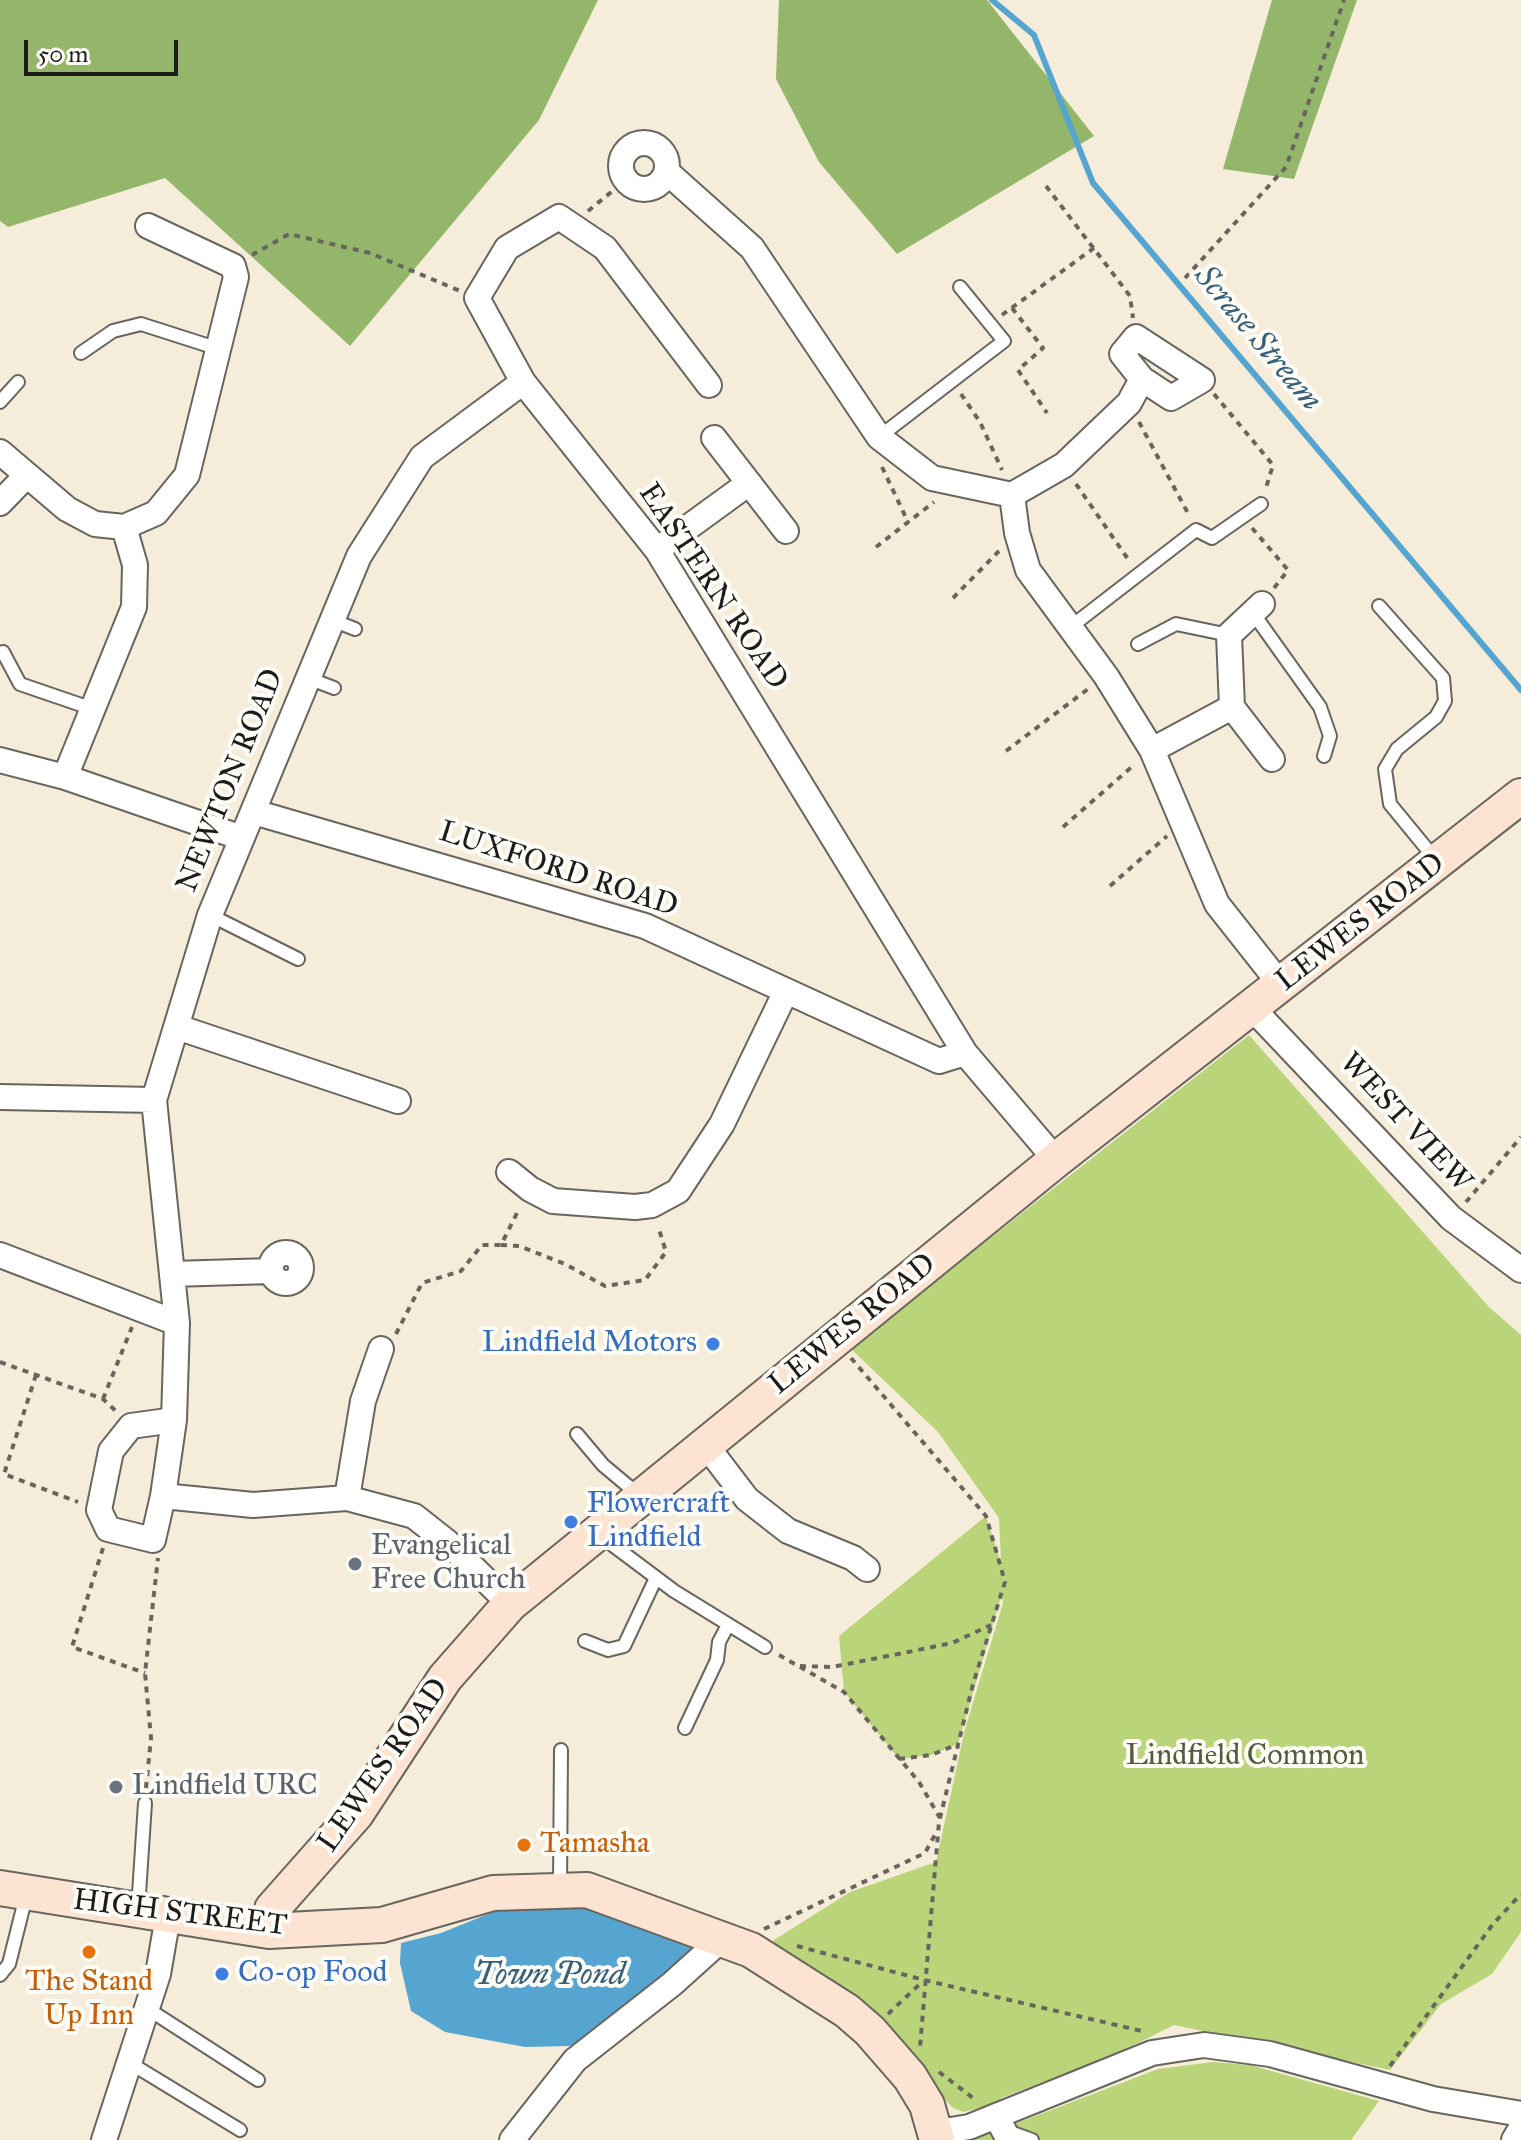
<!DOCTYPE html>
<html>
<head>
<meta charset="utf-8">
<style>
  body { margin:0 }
  #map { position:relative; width:1521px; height:2140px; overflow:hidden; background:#f5edda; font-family:"IM FELL Great Primer",serif }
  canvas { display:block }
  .scale { position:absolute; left:24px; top:40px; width:154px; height:36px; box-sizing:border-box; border:4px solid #1c1c1c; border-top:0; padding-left:10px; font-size:24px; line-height:28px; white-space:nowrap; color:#1c1c1c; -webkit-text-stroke:6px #fdfcf7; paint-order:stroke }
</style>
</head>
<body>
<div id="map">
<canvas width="1521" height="2140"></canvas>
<div class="scale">50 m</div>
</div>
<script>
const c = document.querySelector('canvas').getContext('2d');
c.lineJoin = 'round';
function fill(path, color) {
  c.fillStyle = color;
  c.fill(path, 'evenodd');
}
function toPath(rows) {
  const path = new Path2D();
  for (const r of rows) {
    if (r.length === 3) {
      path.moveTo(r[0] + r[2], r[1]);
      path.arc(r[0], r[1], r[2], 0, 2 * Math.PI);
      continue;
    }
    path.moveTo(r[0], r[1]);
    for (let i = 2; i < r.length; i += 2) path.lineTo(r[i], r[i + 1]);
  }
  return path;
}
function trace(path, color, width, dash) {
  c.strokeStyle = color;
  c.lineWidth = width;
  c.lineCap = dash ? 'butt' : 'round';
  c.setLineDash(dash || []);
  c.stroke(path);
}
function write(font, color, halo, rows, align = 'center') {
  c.font = font + ' "IM FELL Great Primer",serif';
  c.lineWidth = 8;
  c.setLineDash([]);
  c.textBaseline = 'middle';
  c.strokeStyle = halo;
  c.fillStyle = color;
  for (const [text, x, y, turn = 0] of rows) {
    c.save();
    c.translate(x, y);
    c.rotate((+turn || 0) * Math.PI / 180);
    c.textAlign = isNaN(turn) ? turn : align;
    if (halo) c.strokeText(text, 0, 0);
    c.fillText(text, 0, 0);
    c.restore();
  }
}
const green = toPath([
  [1249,1035,1489,1307,1521,1335,1521,1932,1492,1974,1441,2004,1390,2070,1174,2025,1114,2055,1001,2098,997,2103,964,2112,953,2108,928,2081,770,1946,774,1940,850,1892,936,1862,965,1729,1003,1603,1002,1594,958,1744,931,1755,899,1759,844,1692,839,1636,986,1516,1001,1563,999,1518,938,1432,850,1348],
  [1213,2062,1250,2065,1379,2101,1351,2140,973,2140,1158,2069]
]);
const forest = toPath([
  [0,0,598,0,539,120,350,346,165,178,8,227,0,221],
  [779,0,987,0,1094,136,897,254,819,162,776,79],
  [1272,0,1357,0,1294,179,1223,169]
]);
const water = toPath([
  [536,1905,593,1909,700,1949,590,2041,569,2046,525,2047,445,2032,411,2011,400,1963,401,1943,441,1933,493,1912]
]);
const stream = toPath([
  [992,0,1034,35,1093,183,1521,690]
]);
const path = toPath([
  [1046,186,1130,296,1133,318],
  [588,211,626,180],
  [252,255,289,234,370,253,460,291],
  [1185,278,1286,167,1344,0],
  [1012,308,1043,348,1018,370,1047,413],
  [1002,315,1094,248],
  [961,394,980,422,1002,470],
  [1214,394,1273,465,1265,491],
  [1139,422,1190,517],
  [882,467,908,522],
  [1076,484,1130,562],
  [1252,528,1288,570,1274,588],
  [876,547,934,502],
  [953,598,999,551],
  [1006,751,1088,689],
  [1063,827,1135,764],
  [1110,886,1167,836],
  [1466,1202,1521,1137],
  [501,1245,519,1246,565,1264,605,1286,645,1280,666,1252,658,1226],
  [396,1334,422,1283,461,1271,482,1245,501,1245,519,1209],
  [851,1358,986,1516,1005,1582,973,1684,939,1822,920,2047],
  [0,1362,103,1399,118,1413],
  [36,1375,4,1474,78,1502],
  [103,1399,132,1327],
  [103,1548,72,1647,145,1673],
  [779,1655,844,1692,919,1782,940,1818],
  [800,1666,832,1667,908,1652,952,1643,991,1625],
  [899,1759,931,1755,958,1744],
  [146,1788,151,1738,145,1673,158,1558],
  [764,1929,925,1853,937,1831],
  [797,1946,924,1980,1146,2032],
  [888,2014,922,1982],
  [1390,2066,1493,1924,1521,1894],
  [939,2072,977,2101]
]);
const service = toPath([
  [81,353,113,331,141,324,219,349],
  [0,402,18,382],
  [879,437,1004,341,960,287],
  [1379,606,1443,678,1445,701,1436,717,1397,749,1385,769,1390,804,1436,860],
  [1253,613,1320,707,1330,736,1324,756],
  [332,620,355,629],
  [1068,629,1196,530,1212,538,1261,504],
  [1138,644,1176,624,1229,635],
  [3,652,20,684,93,709],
  [308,678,334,688],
  [210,915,298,959],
  [577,1434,603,1465,640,1496],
  [598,1534,674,1591,765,1647],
  [585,1641,608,1650,624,1646,656,1578],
  [685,1728,717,1660,719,1642,728,1625],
  [560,1887,561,1750],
  [138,1909,145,1803],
  [0,1975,9,1964,26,1896],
  [148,2009,258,2080],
  [130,2063,240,2130],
  [1007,2131,1032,2140]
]);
const minor = toPath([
  [644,166,23],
  [667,172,752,248,879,437,932,478,1012,495,1017,533,1028,570,1106,676,1152,750,1217,904,1281,985],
  [709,385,605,248,559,217,507,248,477,298,523,382,657,550,965,1053,1056,1160],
  [714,438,786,531],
  [0,452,67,509,95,524,124,527,156,513,187,475,236,277,233,266,148,226],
  [1012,495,1064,465,1129,403,1142,379,1122,354,1136,337,1202,380,1171,398,1142,379],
  [0,503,26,476],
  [657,550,749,483],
  [1262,604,1229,635,1232,707,1272,759],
  [1152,750,1232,707],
  [0,760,65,777,242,838],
  [65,777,134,607,135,565,124,527],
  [254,812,645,926,939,1061,965,1053],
  [1252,1008,1451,1218,1521,1270],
  [177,1027,398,1101],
  [0,1097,154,1100],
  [509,1172,530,1189,553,1201,635,1207,652,1205,678,1191,722,1124,786,991],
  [286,1268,15],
  [0,1255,177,1323],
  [172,1274,271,1271],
  [174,1420,131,1426,111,1451,99,1510,108,1529,153,1540,163,1496,174,1420,177,1323,154,1100,210,915,359,556,422,457,523,382],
  [705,1444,747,1499,788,1531,853,1558,867,1569],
  [163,1496,253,1505,347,1498,414,1516,447,1542,510,1604],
  [347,1498,363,1401,381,1349],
  [996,2116,1009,2140],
  [938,2132,969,2127,1152,2053,1204,2045,1270,2054,1433,2099,1521,2114],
  [104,2140,158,1974,168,1916],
  [512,2140,575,2060,672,1984,723,1938],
  [1514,2140,1521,2128]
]);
const secondary = toPath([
  [0,1888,269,1931,382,1925,493,1893,587,1890,751,1950,847,2011,870,2031,910,2077,927,2105,937,2140],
  [269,1931,272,1909,356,1814,445,1678,510,1604,1056,1160,1521,796]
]);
const markers = [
  [713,1344,8,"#3f7fe0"],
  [571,1522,8,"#3f7fe0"],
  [355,1564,8,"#6b7280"],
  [116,1787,8,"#6b7280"],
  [524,1845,8,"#e8710a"],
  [89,1952,8,"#e8710a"],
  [222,1974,8,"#3f7fe0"]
];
const streetNames = [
  ["EASTERN ROAD",712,587,56],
  ["NEWTON ROAD",231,781,-68],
  ["LUXFORD ROAD",558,870,18],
  ["LEWES ROAD",1361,923,-38],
  ["WEST VIEW",1405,1123,47],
  ["LEWES ROAD",853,1325,-39],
  ["LEWES ROAD",384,1766,-55],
  ["HIGH STREET",180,1914,7]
];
const shopNames = [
  ["Lindfield Motors",697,1344,"right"],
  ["Flowercraft",587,1505],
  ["Lindfield",587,1539],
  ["Co-op Food",238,1974]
];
const worshipNames = [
  ["Evangelical",371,1547],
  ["Free Church",371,1581],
  ["Lindfield URC",132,1787]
];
const parkNames = [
  ["Lindfield Common",1245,1757]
];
const foodNames = [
  ["Tamasha",540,1845],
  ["The Stand",89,1983,"center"],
  ["Up Inn",89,2017,"center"]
];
const waterNames = [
  ["Scrase Stream",1257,339,50],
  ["Town Pond",550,1976]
];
fill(green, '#bad47a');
fill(forest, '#93b66a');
fill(water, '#56a5d0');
trace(stream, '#56a5d0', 6);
trace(service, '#68655e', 16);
trace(minor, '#68655e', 28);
trace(secondary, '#68655e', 38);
trace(path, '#68655e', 4, [6, 6]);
trace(service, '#fff', 12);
trace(minor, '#fff', 24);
trace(secondary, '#fde3d1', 34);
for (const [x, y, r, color] of markers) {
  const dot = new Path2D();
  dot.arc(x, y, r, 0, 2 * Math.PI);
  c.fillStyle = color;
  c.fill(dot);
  trace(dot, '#fdfcf7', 3);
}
write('30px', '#1c1c1c', '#fdfcf7', streetNames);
write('30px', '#366cbe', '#fdfcf7', shopNames, 'left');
write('30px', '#5b616d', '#fdfcf7', worshipNames, 'left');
write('30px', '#535c3d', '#fdfcf7', parkNames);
write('30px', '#c56008', '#fdfcf7', foodNames, 'left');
write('italic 32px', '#396076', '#fdfcf7', waterNames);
</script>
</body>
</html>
